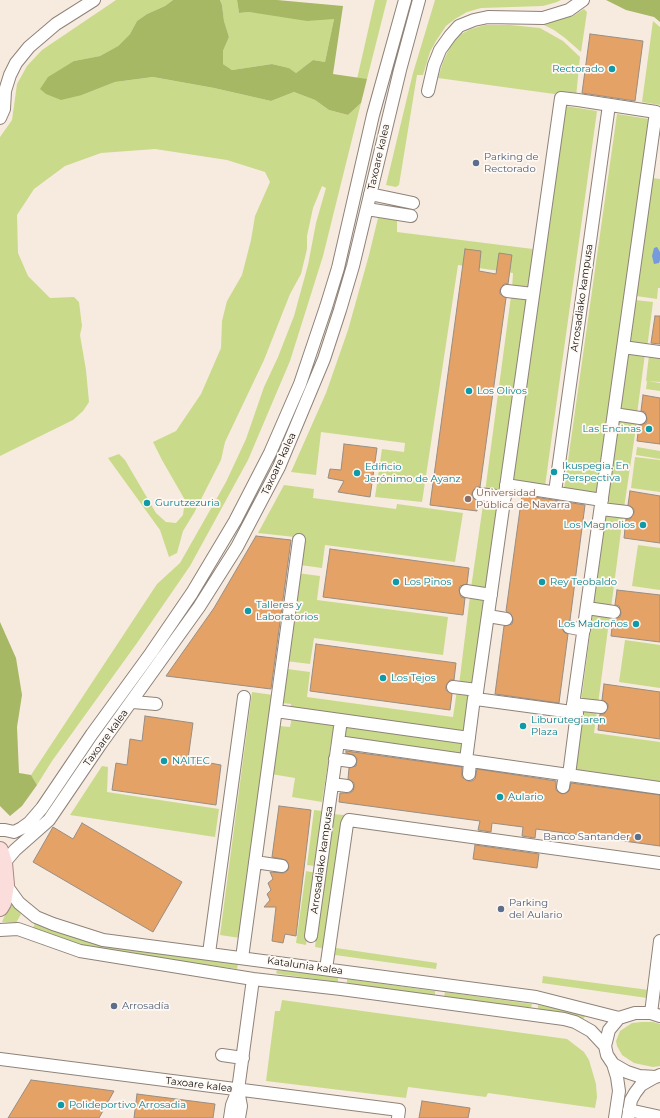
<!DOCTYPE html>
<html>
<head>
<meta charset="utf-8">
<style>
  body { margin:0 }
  canvas { display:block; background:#f7eadf }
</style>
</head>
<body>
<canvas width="660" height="1118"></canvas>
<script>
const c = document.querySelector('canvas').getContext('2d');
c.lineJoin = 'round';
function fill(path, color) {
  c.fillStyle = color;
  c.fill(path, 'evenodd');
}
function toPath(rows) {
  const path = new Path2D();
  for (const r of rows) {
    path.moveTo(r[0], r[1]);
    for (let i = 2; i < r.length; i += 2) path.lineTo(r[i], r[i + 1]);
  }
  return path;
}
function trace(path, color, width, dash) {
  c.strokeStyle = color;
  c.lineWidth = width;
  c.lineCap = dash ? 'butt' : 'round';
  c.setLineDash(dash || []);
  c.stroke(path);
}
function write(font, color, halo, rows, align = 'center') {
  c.font = font + ' Montserrat,sans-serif';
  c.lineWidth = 3.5;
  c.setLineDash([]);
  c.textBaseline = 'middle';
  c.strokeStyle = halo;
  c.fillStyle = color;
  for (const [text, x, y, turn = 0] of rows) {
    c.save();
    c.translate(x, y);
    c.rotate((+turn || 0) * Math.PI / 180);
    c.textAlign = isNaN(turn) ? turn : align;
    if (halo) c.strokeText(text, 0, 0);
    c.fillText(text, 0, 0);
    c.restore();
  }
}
const green = toPath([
  [116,0,173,0,165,6,147,14,137,21,130,34,118,46,100,56,74,61,82,95,115,82,153,77,214,88,271,101,294,92,315,100,329,110,348,115,361,103,323,256,290,361,248,460,190,566,137,643,52,761,37,785,31,775,157,584,180,563,226,482,246,439,264,387,278,357,294,316,308,265,316,223,326,188,322,186,313,208,307,236,307,249,301,274,290,294,264,360,225,442,221,460,194,513,183,531,177,553,169,557,160,530,108,458,119,454,125,460,156,513,166,522,176,523,183,515,185,500,162,460,153,442,176,431,201,394,221,348,222,321,227,301,242,275,251,240,255,216,270,182,265,172,227,160,155,149,101,153,65,166,34,189,17,215,18,253,28,276,50,298,74,297,79,302,82,326,80,335,86,370,89,402,83,411,73,420,0,456,0,137,12,120,17,84,27,66,42,50],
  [220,0,237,0,239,13,249,12,321,19,334,19,325,62,313,60,296,73,289,68,272,64,232,70,223,64,223,51,229,37,224,21,222,5],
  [375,0,387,0,367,79,357,79],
  [435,0,561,0,557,2,543,6,481,8,467,12,455,19,446,26,436,41,430,52,423,75,417,75,399,185,396,187,386,185,413,73],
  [584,9,587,12,581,52,565,38,554,30,542,24,573,16],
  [653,21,660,27,660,105,642,102],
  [485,25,510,25,540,28,563,41,580,57,576,97,438,78,443,62,451,45,461,34,471,29],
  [565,106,597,111,545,486,512,482],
  [617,114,649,119,596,494,564,489],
  [652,178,660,179,660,288,658,288,657,299,636,296],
  [378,218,397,219,397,232,533,249,528,291,512,289,513,273,458,265,422,502,375,497,382,449,404,452,405,443,321,432,316,475,291,472,326,393,348,330,369,255],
  [511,296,527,298,500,494,485,492],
  [635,300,653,302,647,349,629,347],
  [628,352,645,354,637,414,619,412],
  [649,355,660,357,660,382,646,381],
  [647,381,660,383,660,391,646,389],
  [619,419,637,421,624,508,606,506],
  [637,447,660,451,660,459,636,455],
  [635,457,660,460,660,492,631,488],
  [284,485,314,489,313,498,396,509,397,504,463,513,455,562,325,545,322,568,300,565,304,538,258,533],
  [484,498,499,500,487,590,471,588],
  [605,513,623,516,611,608,593,605],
  [638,545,660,548,660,590,632,586],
  [297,573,320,576,317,600,448,617,443,655,314,638,310,664,286,661],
  [470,596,485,598,474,687,459,685],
  [593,612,610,614,598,704,581,702],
  [625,640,660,645,660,688,619,682],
  [287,669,310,672,307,697,453,717,457,690,473,692,468,727,464,727,463,735,290,710,291,704,282,703],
  [252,692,273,695,240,938,220,935],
  [580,709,597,711,594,733,660,742,660,785,571,773],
  [292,717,334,723,322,802,292,797,295,778,271,774,279,726,290,727],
  [344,723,464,740,462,756,342,739],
  [102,766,108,767,107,792,219,809,215,837,70,815],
  [314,810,323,811,315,866,307,865],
  [333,814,344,815,326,949,315,947],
  [306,871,316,873,306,945,296,943],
  [10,903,21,914,16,923,2,922],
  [35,923,81,939,101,944,238,964,237,969,98,950,67,941,33,928],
  [336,948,437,963,436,969,335,955],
  [277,970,338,977,338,982,278,974,276,973],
  [543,976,649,990,647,998,542,983],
  [347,979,435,991,435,995,347,984],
  [445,992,532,1004,531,1008,444,997],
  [282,1000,567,1039,584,1052,589,1060,596,1084,597,1097,595,1108,488,1093,486,1097,408,1087,406,1098,266,1081,275,1011,280,1011],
  [538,1005,550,1007,586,1015,583,1019,565,1013,538,1009],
  [642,1022,653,1022,660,1024,660,1066,653,1067,634,1063,622,1055,617,1046,616,1041,620,1031,632,1023]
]);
const forest = toPath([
  [173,0,220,0,222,5,224,21,229,37,223,51,223,64,232,70,272,64,289,68,296,73,313,60,325,62,334,19,307,21,249,12,239,13,237,0,277,0,343,6,333,74,367,79,361,103,348,115,329,110,315,100,294,92,271,101,214,88,153,77,115,82,82,95,61,100,46,94,40,89,48,77,74,61,100,56,118,46,130,34,137,21,147,14,165,6],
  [606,0,660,0,660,22,654,17,626,10],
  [0,622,16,658,22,695,17,727,19,773,31,775,37,785,22,806,10,816,0,806]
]);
const water = toPath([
  [657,247,660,252,660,260,659,263,654,264,652,256,654,248]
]);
const building = toPath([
  [590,34,643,41,635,101,582,93,590,34],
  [465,249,481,251,479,271,496,274,499,253,512,255,508,284,504,284,500,290,500,294,506,298,480,487,476,487,472,493,472,497,478,501,477,511,430,505,465,249],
  [655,316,660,316,660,344,651,343,655,316],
  [643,395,660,398,660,444,637,441,639,425,646,423,647,419,645,412,641,411,643,395],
  [344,444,377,448,370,497,338,492,344,481,328,478,330,469,341,470,344,444],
  [630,491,660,496,660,543,624,538,626,519,630,519,634,513,634,509,628,505,630,491],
  [522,495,585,505,570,620,564,622,562,626,564,632,568,634,559,703,495,694,504,626,512,624,513,620,511,614,506,611,522,495],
  [256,536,291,540,271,689,166,676,214,608,256,536],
  [330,549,469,568,467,584,460,586,459,590,461,597,465,598,463,615,323,597,330,549],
  [617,590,660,595,660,642,611,636,613,619,620,617,621,613,619,606,615,605,617,590],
  [316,644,456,663,454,680,450,680,446,686,446,690,452,694,450,710,310,691,316,644],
  [604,684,660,692,660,739,598,730,600,714,604,714,608,708,608,704,602,700,604,684],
  [145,716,193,723,188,759,221,765,216,805,112,790,116,763,127,765,130,739,142,741,145,716],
  [346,751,462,767,462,777,468,781,472,781,475,779,477,769,556,781,556,790,562,794,569,791,571,783,660,795,660,846,536,829,535,838,522,836,523,827,492,823,491,832,478,830,480,821,339,802,340,793,349,793,353,791,354,787,354,783,348,779,349,768,356,766,357,759,354,755,346,753,346,751],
  [279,806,311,810,296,936,285,934,283,943,272,941,276,907,264,907,270,900,267,894,271,890,268,883,273,879,270,872,284,873,288,870,289,867,286,860,272,857,279,806],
  [82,823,182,882,153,932,33,862,53,827,73,839,82,823],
  [475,845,539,854,537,868,473,859,475,845],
  [31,1080,114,1091,99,1118,8,1118,31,1080],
  [137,1094,215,1104,213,1118,134,1118,137,1094],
  [422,1101,470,1108,468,1118,419,1118,422,1101]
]);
const minor = toPath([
  [428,91,434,65,440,50,450,36,459,26,474,20,488,17,543,18,569,10,583,0],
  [0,118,4,109,5,91,10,75,16,63,29,47,56,24,94,0],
  [370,194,413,203],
  [367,209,411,216],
  [507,291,533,294],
  [623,347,660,352],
  [614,414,640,418],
  [506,485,602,500],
  [555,492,609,105],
  [479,494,505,497],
  [601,509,627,512],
  [466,591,491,595],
  [587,608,614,612],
  [488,616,506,619],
  [569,627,584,630],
  [453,687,477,690],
  [476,699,572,712],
  [133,702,156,704],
  [573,704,601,707],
  [276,711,469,738],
  [338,742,660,788],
  [335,759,350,761],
  [466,760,474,698,476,699,561,98,578,100,656,112,572,712,577,713,569,775],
  [469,774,470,761],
  [332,784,347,786],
  [563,787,565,774],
  [0,830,5,830,14,832,22,828,29,823,42,808,92,734,151,653,192,593,235,521,270,453,300,384,326,307,338,268,373,115,405,0],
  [255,862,282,866],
  [4,863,15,850,49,820,100,745,199,607,237,547,279,467,324,359,340,310,353,266,400,70,419,0],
  [6,885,19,903,36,917,53,924,103,940,536,997,619,1018],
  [0,930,18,929,80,951,253,979,341,989,564,1019,575,1022,591,1031,605,1046],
  [311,936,341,720],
  [209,953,244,697],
  [242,958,299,540],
  [326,969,347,824,349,820,660,863],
  [651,1013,660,941],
  [660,1016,651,1013,635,1013,619,1018,609,1030,605,1046,607,1055,613,1064,627,1072,639,1076,656,1077,660,1075],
  [222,1055,243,1058],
  [0,1059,399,1110,398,1118],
  [613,1064,617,1077,619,1091,615,1118],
  [238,1090,241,1106,239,1118],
  [629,1110,660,1117],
  [230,1118,232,1105,238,1090,253,979],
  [628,1118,631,1100,635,1093,641,1085,655,1077]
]);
const major = toPath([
  [0,850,4,863,6,885,3,903,0,908]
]);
const markers = [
  [612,69,4,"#0f9aa8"],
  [476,163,4,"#5c6f8a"],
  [469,391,4,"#0f9aa8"],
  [649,429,4,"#0f9aa8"],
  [554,472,4,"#0f9aa8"],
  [357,473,4,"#0f9aa8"],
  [468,499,4,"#8d6e63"],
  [147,503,4,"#0f9aa8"],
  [643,525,4,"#0f9aa8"],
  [396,582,4,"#0f9aa8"],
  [542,582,4,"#0f9aa8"],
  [248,611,4,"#0f9aa8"],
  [636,624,4,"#0f9aa8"],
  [383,678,4,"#0f9aa8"],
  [523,726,4,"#0f9aa8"],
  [164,761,4,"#0f9aa8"],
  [500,797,4,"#0f9aa8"],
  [638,837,4,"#5c6f8a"],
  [501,909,4,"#5c6f8a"],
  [114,1006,4,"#5c6f8a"],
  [61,1105,4,"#0f9aa8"]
];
const cultureNames = [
  ["Rectorado",604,69,"right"],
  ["Los Olivos",477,391],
  ["Las Encinas",641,429,"right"],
  ["Ikuspegia. En",562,466],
  ["Perspectiva",562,478],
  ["Edificio",365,467],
  ["Jerónimo de Ayanz",365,479],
  ["Gurutzezuria",155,503],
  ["Los Magnolios",635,525,"right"],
  ["Los Pinos",404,582],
  ["Rey Teobaldo",550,582],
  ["Talleres y",256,605],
  ["Laboratorios",256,617],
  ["Los Madroños",628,624,"right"],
  ["Los Tejos",391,678],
  ["Liburutegiaren",531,720],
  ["Plaza",531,732],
  ["NAITEC",172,761],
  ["Aulario",508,797],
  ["Polideportivo Arrosadia",69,1105]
];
const streetNames = [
  ["Taxoare kalea",379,157,-77],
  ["Arrosadiako kampusa",582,298,-82],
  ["Taxoare kalea",279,464,-65],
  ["Taxoare kalea",106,738,-54],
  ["Arrosadiako kampusa",322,860,-82],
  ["Katalunia kalea",305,966,8],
  ["Taxoare kalea",199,1085,7]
];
const serviceNames = [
  ["Parking de",484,157],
  ["Rectorado",484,169],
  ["Banco Santander",630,837,"right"],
  ["Parking",509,903],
  ["del Aulario",509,915],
  ["Arrosadía",122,1006]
];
const educationNames = [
  ["Universidad",476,493],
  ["Pública de Navarra",476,505]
];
fill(green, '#c9db8b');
fill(forest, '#a7b865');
fill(water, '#759ade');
fill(building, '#e4a266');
trace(building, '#998d83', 1);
trace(minor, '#8f8379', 14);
trace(major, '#a88782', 18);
trace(minor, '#fff', 12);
trace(major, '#fbdedb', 16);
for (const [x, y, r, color] of markers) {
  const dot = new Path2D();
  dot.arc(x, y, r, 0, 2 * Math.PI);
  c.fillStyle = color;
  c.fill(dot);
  trace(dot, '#fef9f4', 1.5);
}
write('10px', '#0d838f', '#fef9f4', cultureNames, 'left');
write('10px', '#120e0a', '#fef9f4', streetNames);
write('10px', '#4e5e75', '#fef9f4', serviceNames, 'left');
write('10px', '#785e54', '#fef9f4', educationNames, 'left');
</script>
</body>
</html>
